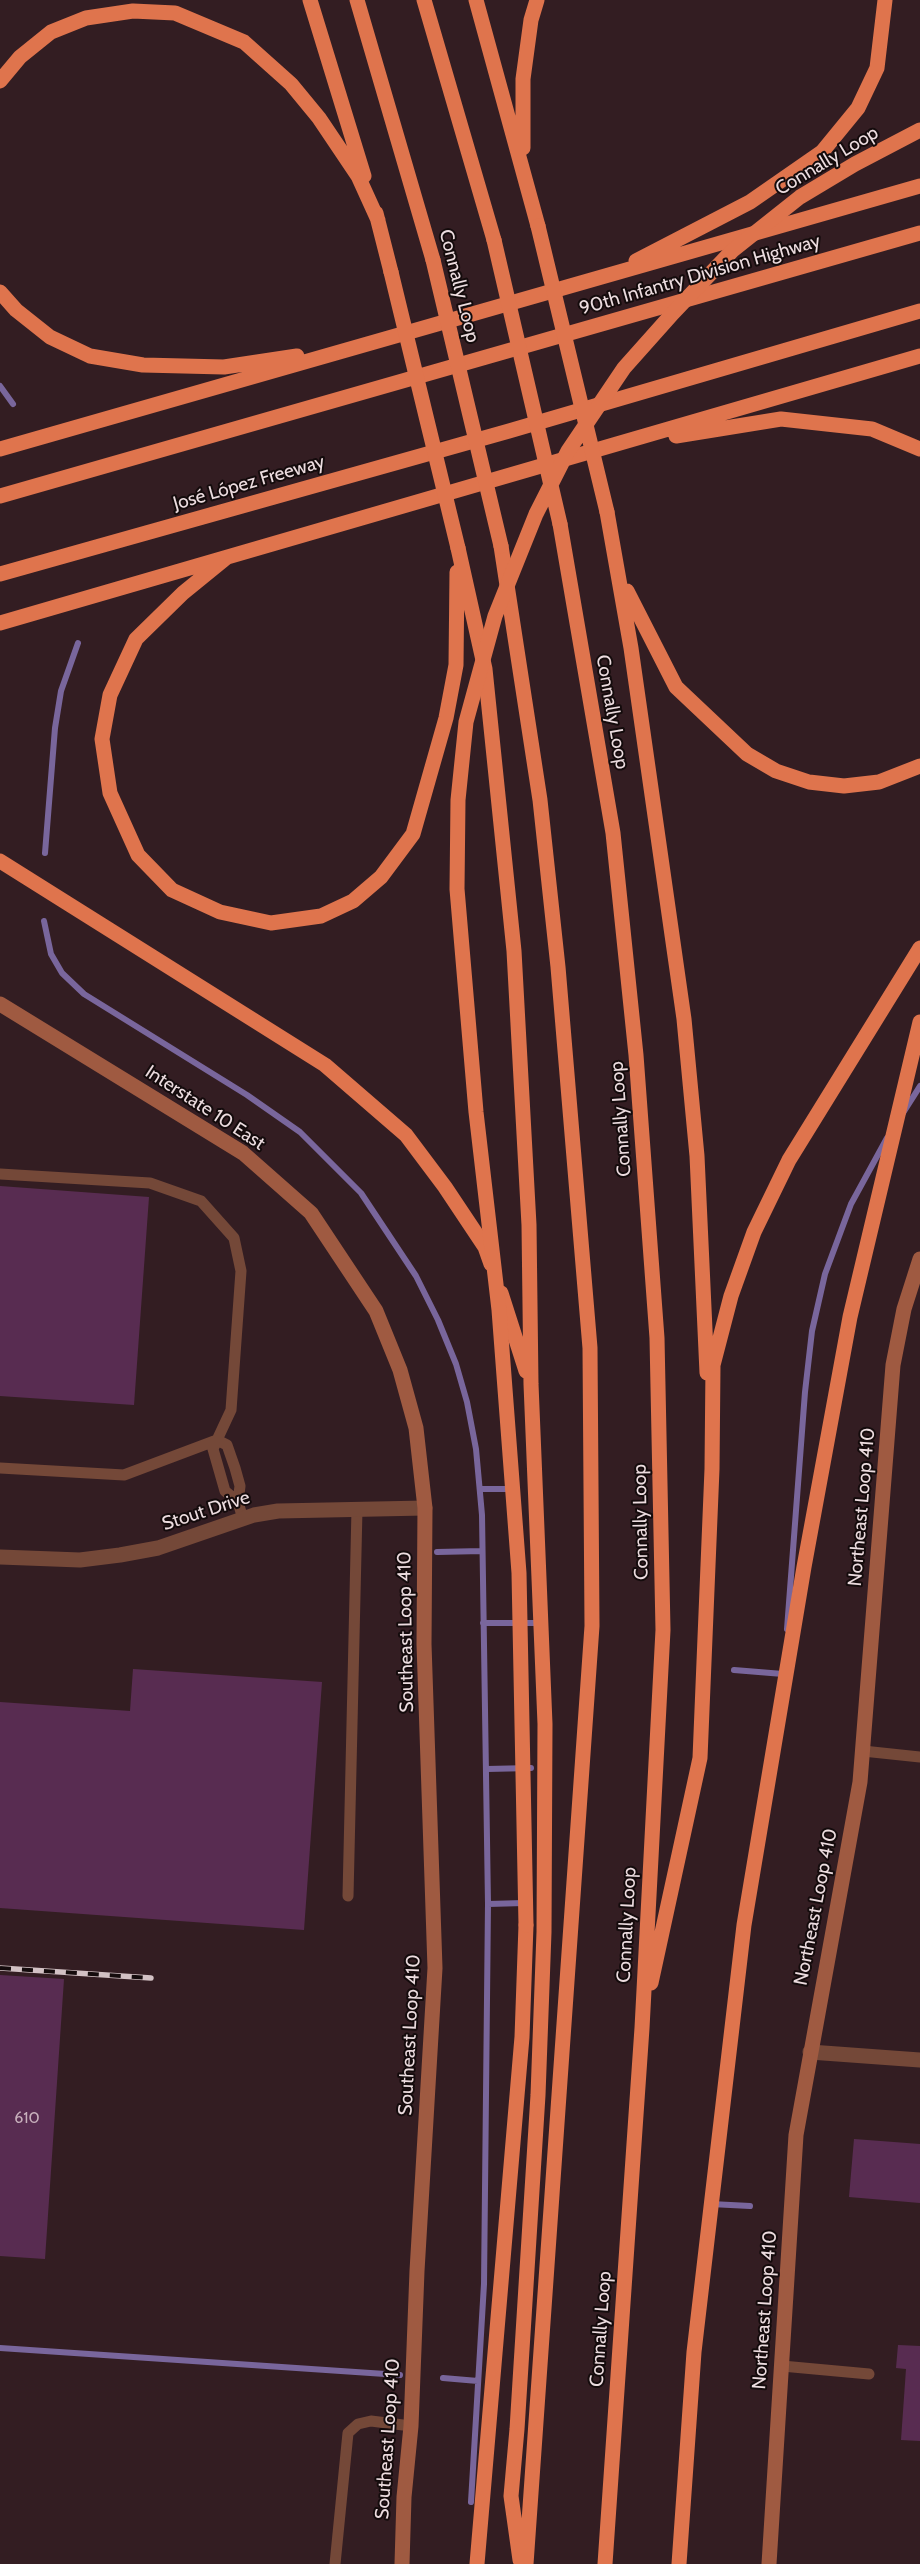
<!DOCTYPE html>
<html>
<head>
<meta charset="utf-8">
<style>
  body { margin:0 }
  canvas { display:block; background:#331d22 }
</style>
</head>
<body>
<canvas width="920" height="2564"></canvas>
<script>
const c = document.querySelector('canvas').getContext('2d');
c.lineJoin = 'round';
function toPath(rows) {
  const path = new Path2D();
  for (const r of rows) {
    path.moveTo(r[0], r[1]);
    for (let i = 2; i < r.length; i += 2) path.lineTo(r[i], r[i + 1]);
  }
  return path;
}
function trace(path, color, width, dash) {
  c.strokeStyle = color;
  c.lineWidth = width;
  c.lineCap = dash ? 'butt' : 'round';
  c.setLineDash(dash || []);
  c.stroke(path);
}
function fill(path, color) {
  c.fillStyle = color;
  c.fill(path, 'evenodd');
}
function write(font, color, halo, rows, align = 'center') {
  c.font = font + ' Cabin,sans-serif';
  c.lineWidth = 4;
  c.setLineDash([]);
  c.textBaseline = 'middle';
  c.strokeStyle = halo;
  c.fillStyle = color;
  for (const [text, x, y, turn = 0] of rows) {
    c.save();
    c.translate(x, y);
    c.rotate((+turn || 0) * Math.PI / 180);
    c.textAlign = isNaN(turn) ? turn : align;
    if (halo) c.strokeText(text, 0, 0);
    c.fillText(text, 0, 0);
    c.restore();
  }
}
const stream = toPath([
  [0,386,13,404],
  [45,853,55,728,61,691,78,643],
  [44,921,51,954,62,973,84,994,247,1095,300,1132,361,1193,416,1276,438,1320,456,1364,467,1402,476,1449,482,1515,488,1904,484,2284,471,2502],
  [903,1113,920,1086],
  [481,1489,513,1489],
  [437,1552,482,1551],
  [483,1623,542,1623],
  [787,1629,805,1392,812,1331,825,1274,851,1204,887,1138],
  [734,1670,783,1674],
  [487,1769,531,1768],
  [488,1904,524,1903],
  [711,2204,750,2206],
  [0,2348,400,2375],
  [443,2378,478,2381]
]);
const building = toPath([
  [0,1186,149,1197,134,1405,0,1396],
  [133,1669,322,1682,304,1930,0,1908,0,1702,130,1711],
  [0,1975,64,1979,45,2259,0,2256],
  [854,2139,920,2144,920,2203,849,2197],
  [898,2345,920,2346,920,2441,901,2440,906,2369,896,2368]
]);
const service = toPath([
  [0,1174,150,1183,201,1201,234,1238,241,1271,231,1410,217,1440,124,1475,0,1468],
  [238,1502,225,1491,213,1449,217,1440,227,1445,235,1468,240,1486,238,1502,243,1519],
  [863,1751,920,1757],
  [348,1896,357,1509],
  [782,2366,869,2374],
  [335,2564,348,2433,358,2424,371,2421,411,2426]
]);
const minor = toPath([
  [0,1557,80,1560,120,1555,158,1548,254,1515,278,1511,425,1508],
  [810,2052,920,2060]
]);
const secondary = toPath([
  [0,1004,243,1153,311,1213,376,1311,400,1370,416,1428,425,1508,424,1644,435,1968,417,2271,411,2426,404,2497,402,2564],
  [769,2564,796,2135,860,1782,893,1365,904,1309,920,1259]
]);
const motorway = toPath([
  [310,0,364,176],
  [357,0,433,260],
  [424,0,494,240],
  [476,0,538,226],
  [0,81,20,57,51,32,86,18,133,11,175,13,244,42,291,84,319,118,358,176,378,220],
  [523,148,523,79,531,20,537,0],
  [376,213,391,272],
  [636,261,750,202,822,152,858,108,877,68,885,0],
  [0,292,16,310,50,337,90,356,143,365,224,367,297,356],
  [676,436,781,419,872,429,920,449],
  [0,449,920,186],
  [0,496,920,233],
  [607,512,631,648,684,1019,697,1156,707,1373],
  [560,524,613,833,636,1055,657,1338,663,1630,642,2028,605,2564],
  [501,546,540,800,558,967,590,1348,592,1626,526,2564],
  [458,548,485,669,514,951,529,1225,531,1384,545,1724,544,1932,538,2095,517,2429,511,2496,520,2560],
  [226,558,183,593,136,639,110,695,102,739,110,793,138,855,172,890,220,912,271,923,321,916,353,901,381,877,413,834,446,718,456,665,457,572],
  [0,574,509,431,920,311],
  [627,591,676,687,747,754,776,771,809,782,844,786,879,782,920,766],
  [0,623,920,356],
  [0,861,325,1065,406,1135,445,1187,485,1247,491,1264],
  [501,1293,526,1371],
  [651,1983,700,1758,712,1469,713,1365,731,1296,754,1232,789,1160,920,948],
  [477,2564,522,2037,526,1925],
  [679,2564,694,2352,744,1925,804,1567,850,1317,920,1022]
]);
const rail = toPath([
  [0,1968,151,1978]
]);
const motorwayBridge = toPath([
  [538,226,607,512],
  [494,240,560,524],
  [433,260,501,546],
  [391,272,458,548],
  [526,1925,519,1573,499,1310,476,1112,457,889,458,800,466,722,495,616,536,514,568,451,624,368,673,313,732,251,800,197,855,164,920,130]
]);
const numberNames = [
  ["610",27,2118]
];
const streetNames = [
  ["Connally Loop",827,161,-31],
  ["90th Infantry Division Highway",700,275,-16],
  ["Connally Loop",459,286,76],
  ["José López Freeway",249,483,-16],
  ["Connally Loop",612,712,80],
  ["Interstate 10 East",205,1108,33],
  ["Connally Loop",621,1119,-94],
  ["Northeast Loop 410",862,1507,-85],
  ["Stout Drive",206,1511,-18],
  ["Connally Loop",641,1522,-91],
  ["Southeast Loop 410",406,1632,-91],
  ["Northeast Loop 410",816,1907,-79],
  ["Connally Loop",627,1925,-87],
  ["Southeast Loop 410",410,2035,-87],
  ["Northeast Loop 410",765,2310,-86],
  ["Connally Loop",601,2329,-86],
  ["Southeast Loop 410",388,2439,-86]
];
trace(stream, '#79669c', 6);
fill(building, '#582c51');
trace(service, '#744838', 11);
trace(minor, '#744838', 15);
trace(secondary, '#9f5a41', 15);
trace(motorway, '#df744d', 15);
trace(rail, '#d2c1c4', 5.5);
trace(rail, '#140b0c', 4, [11]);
trace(motorwayBridge, '#df744d', 15);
write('16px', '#c7b0bc', null, numberNames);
write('19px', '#ecdcdf', '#140b0c', streetNames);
</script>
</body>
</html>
